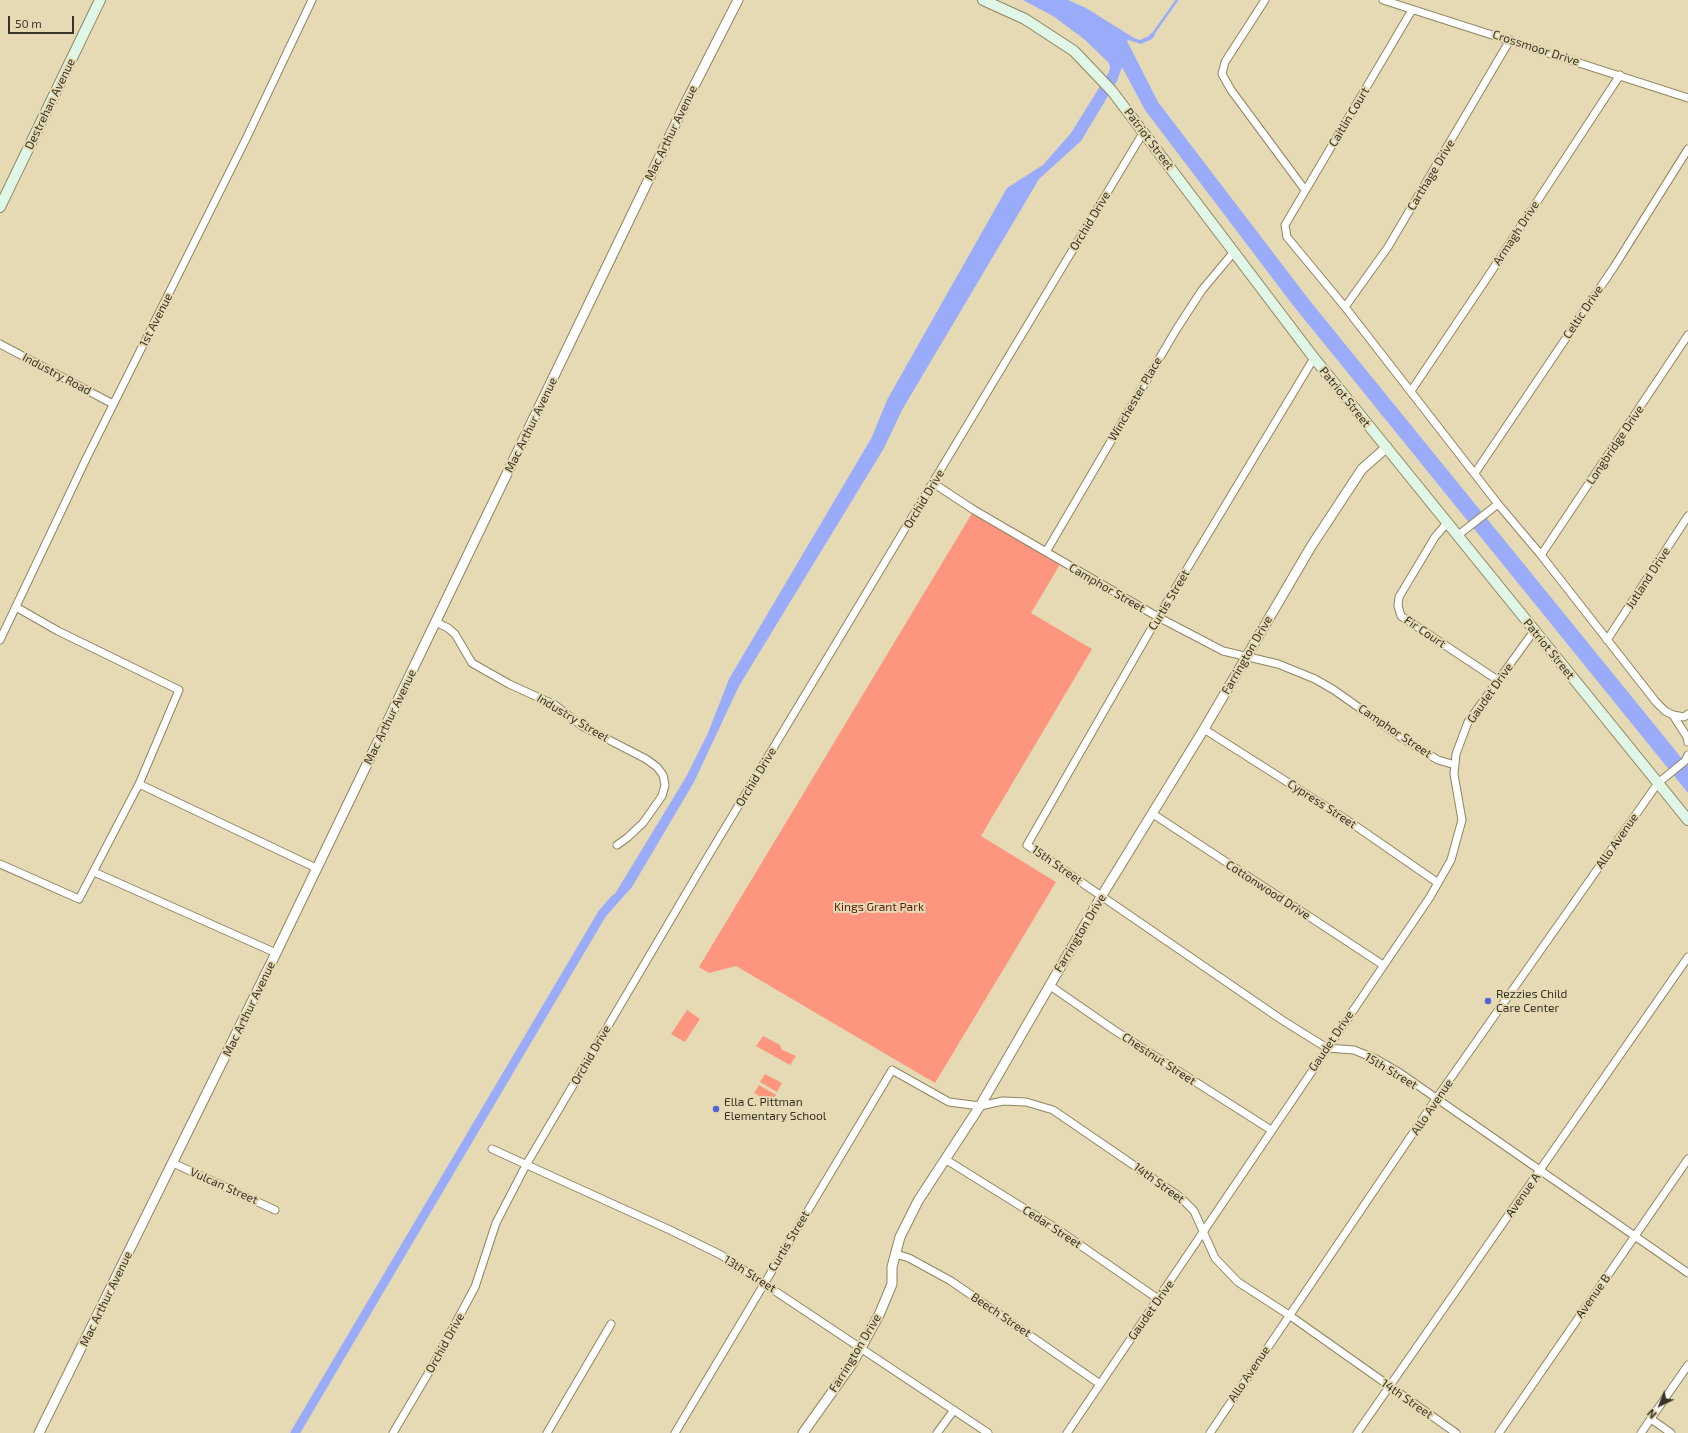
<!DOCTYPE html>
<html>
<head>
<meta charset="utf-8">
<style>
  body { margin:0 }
  #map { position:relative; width:1688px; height:1433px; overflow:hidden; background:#e5dab4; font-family:"Exo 2",sans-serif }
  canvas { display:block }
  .north { position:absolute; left:1640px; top:1385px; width:40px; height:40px; -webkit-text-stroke:3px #e5dab4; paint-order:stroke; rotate:223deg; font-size:11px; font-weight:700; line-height:16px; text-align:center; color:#383425 }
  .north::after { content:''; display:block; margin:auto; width:14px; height:18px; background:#383425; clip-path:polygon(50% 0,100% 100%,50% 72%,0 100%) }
  .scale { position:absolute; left:8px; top:16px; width:66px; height:18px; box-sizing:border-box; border:2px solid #383425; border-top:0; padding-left:5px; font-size:12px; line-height:14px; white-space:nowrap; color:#383425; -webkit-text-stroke:3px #e5dab4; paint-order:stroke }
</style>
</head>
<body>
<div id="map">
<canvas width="1688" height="1433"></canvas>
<div class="north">N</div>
<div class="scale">50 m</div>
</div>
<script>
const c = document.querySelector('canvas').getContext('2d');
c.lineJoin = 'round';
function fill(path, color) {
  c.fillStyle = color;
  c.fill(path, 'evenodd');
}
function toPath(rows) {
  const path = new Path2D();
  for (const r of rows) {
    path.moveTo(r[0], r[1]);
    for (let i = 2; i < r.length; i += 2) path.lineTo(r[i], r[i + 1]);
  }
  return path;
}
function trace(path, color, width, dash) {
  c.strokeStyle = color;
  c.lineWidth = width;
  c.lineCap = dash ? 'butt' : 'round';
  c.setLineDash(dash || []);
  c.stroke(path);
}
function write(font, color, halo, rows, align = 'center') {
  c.font = font + ' "Exo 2",sans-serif';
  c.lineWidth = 4;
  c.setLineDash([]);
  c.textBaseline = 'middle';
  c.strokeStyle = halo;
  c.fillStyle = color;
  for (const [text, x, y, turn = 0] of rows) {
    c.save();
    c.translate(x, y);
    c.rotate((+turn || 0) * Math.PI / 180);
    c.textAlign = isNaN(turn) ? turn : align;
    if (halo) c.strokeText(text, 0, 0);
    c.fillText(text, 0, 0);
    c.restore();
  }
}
const green = toPath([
  [974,510,1062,561,1031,613,1092,649,981,836,1056,882,935,1083,736,966,709,973,699,967],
  [687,1010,700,1019,685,1042,671,1034],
  [763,1036,780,1045,782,1050,796,1056,790,1065,756,1046],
  [765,1074,782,1083,777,1092,760,1082],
  [759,1085,776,1095,771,1103,754,1093]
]);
const water = toPath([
  [1023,0,1068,0,1086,8,1134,38,1140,40,1149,36,1151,33,1155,35,1152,39,1141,44,1128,40,1127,41,1158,102,1310,301,1688,766,1688,793,1292,304,1145,110,1122,67,1117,81,1081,141,1039,179,902,410,884,448,739,686,694,782,632,887,611,910,607,907,686,777,708,733,729,679,872,437,887,400,1007,188,1043,165,1071,133,1109,72,1110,66,1108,62,1084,39,1053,16]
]);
const stream = toPath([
  [1153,34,1177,0]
]);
const canal = toPath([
  [295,1433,602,914,615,899]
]);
const minor = toPath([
  [1265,0,1225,62,1222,74,1231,90,1305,190],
  [1383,0,1688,98],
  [1412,10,1285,225,1287,237,1345,307,1498,504,1541,555,1656,702,1665,711,1673,715,1684,717,1688,714],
  [1345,307,1388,247,1510,40],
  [0,344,113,404],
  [1314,358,1158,617,1027,845,1282,1020,1327,1048,1354,1050,1376,1059,1400,1073,1688,1273],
  [1411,391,1485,281,1620,75],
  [1475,473,1614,267,1688,149],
  [933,483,974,510,1158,617,1223,651,1278,664,1315,679,1334,690,1402,738,1438,760,1455,765],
  [1447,523,1435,537,1399,597,1398,606,1401,616,1499,681],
  [1457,536,1498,504],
  [1046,552,1176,330,1202,290,1233,253],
  [1541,555,1688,335],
  [436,622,448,628,455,634,472,663,509,684,555,705,582,726,646,759,657,767,663,775,665,785,662,796,643,823,627,838,617,845],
  [0,640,86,459,246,139,312,0],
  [1607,640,1688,516],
  [1673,715,1687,737,1688,742],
  [1204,729,1350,822,1438,883],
  [139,784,316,868],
  [1153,814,1383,965],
  [0,864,79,899,139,784,179,690,58,631,16,607],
  [94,872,276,953],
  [1049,985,1114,1030,1271,1130],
  [492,1149,670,1230,721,1255,988,1433],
  [945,1159,1054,1227,1158,1299],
  [173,1163,275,1210],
  [896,1254,909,1258,951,1281,1100,1384],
  [1651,1419,1671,1433],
  [393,1433,432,1367,475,1287,496,1223,526,1165,707,858,1143,133],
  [547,1433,611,1324],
  [675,1433,892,1070,949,1102,980,1106,1003,1101,1026,1102,1053,1110,1180,1197,1194,1211,1215,1258,1238,1282,1289,1315,1456,1433],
  [937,1433,954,1410],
  [1067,1433,1430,897,1451,860,1462,820,1454,774,1456,754,1468,722,1534,631],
  [1210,1433,1436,1099,1658,783,1685,761,1688,755],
  [1357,1433,1688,957],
  [1499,1433,1688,1159],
  [1641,1433,1688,1365]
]);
const tertiary = toPath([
  [39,1433,276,953,687,100,738,0],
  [803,1433,852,1364,879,1315,892,1284,892,1267,900,1237,918,1201,980,1106,1101,897,1204,729,1312,545,1362,469,1387,447]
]);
const secondary = toPath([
  [983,0,1025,19,1074,51,1112,91,1314,358,1688,820],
  [0,207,100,0]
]);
const markers = [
  [1488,1001,4,"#5363d9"],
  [716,1109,4,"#5363d9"]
];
const streetNames = [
  ["Crossmoor Drive",1536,48,18],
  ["Destrehan Avenue",50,104,-64],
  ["Caitlin Court",1349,117,-59],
  ["Mac Arthur Avenue",671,133,-64],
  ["Patriot Street",1149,139,53],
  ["Carthage Drive",1431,175,-59],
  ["Orchid Drive",1090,221,-59],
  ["Armagh Drive",1516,233,-57],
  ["Celtic Drive",1583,312,-56],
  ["1st Avenue",156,320,-63],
  ["Industry Road",57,374,28],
  ["Patriot Street",1345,397,51],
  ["Winchester Place",1135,399,-60],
  ["Mac Arthur Avenue",531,425,-64],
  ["Longbridge Drive",1615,445,-56],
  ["Orchid Drive",924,499,-59],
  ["Jutland Drive",1648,578,-57],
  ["Camphor Street",1107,588,30],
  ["Curtis Street",1169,600,-59],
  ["Fir Court",1425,632,34],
  ["Patriot Street",1549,649,51],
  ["Farrington Drive",1247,655,-60],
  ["Gaudet Drive",1490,693,-55],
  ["Mac Arthur Avenue",390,717,-64],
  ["Industry Street",573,718,31],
  ["Camphor Street",1395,731,34],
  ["Orchid Drive",756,777,-59],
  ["Cypress Street",1322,804,33],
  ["Allo Avenue",1617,841,-55],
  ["15th Street",1057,865,35],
  ["Cottonwood Drive",1268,890,33],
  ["Farrington Drive",1080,933,-59],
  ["Mac Arthur Avenue",249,1009,-64],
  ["Gaudet Drive",1331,1041,-56],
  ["Orchid Drive",591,1055,-60],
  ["Chestnut Street",1159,1059,33],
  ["15th Street",1391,1071,31],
  ["Allo Avenue",1432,1107,-56],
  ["14th Street",1159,1183,36],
  ["Vulcan Street",224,1186,24],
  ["Avenue A",1523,1195,-55],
  ["Cedar Street",1052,1227,33],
  ["Curtis Street",789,1241,-59],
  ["13th Street",750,1274,32],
  ["Avenue B",1593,1296,-55],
  ["Mac Arthur Avenue",106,1299,-64],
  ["Gaudet Drive",1151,1310,-55],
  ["Beech Street",1001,1315,34],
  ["Orchid Drive",445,1343,-61],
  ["Farrington Drive",855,1353,-59],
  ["Allo Avenue",1249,1374,-56],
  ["14th Street",1407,1399,35]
];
const parkNames = [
  ["Kings Grant Park",879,907]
];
const poiNames = [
  ["Rezzies Child",1496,994],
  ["Care Center",1496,1008],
  ["Ella C. Pittman",724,1102],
  ["Elementary School",724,1116]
];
fill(green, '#fd957f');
fill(water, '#99abf9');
trace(stream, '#99abf9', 2.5);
trace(canal, '#99abf9', 9);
trace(minor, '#8f8461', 9);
trace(tertiary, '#8f8461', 11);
trace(secondary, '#8f8461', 12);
trace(minor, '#fff', 7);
trace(tertiary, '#fff', 9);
trace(secondary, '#e0f6e6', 10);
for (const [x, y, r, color] of markers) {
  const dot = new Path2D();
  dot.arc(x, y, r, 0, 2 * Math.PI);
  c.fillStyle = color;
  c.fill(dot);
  trace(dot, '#e5dab4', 1.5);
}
write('12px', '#383425', '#e5dab4', streetNames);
write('12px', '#5f1a0c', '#e5dab4', parkNames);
write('12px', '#383425', '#e5dab4', poiNames, 'left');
</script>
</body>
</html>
